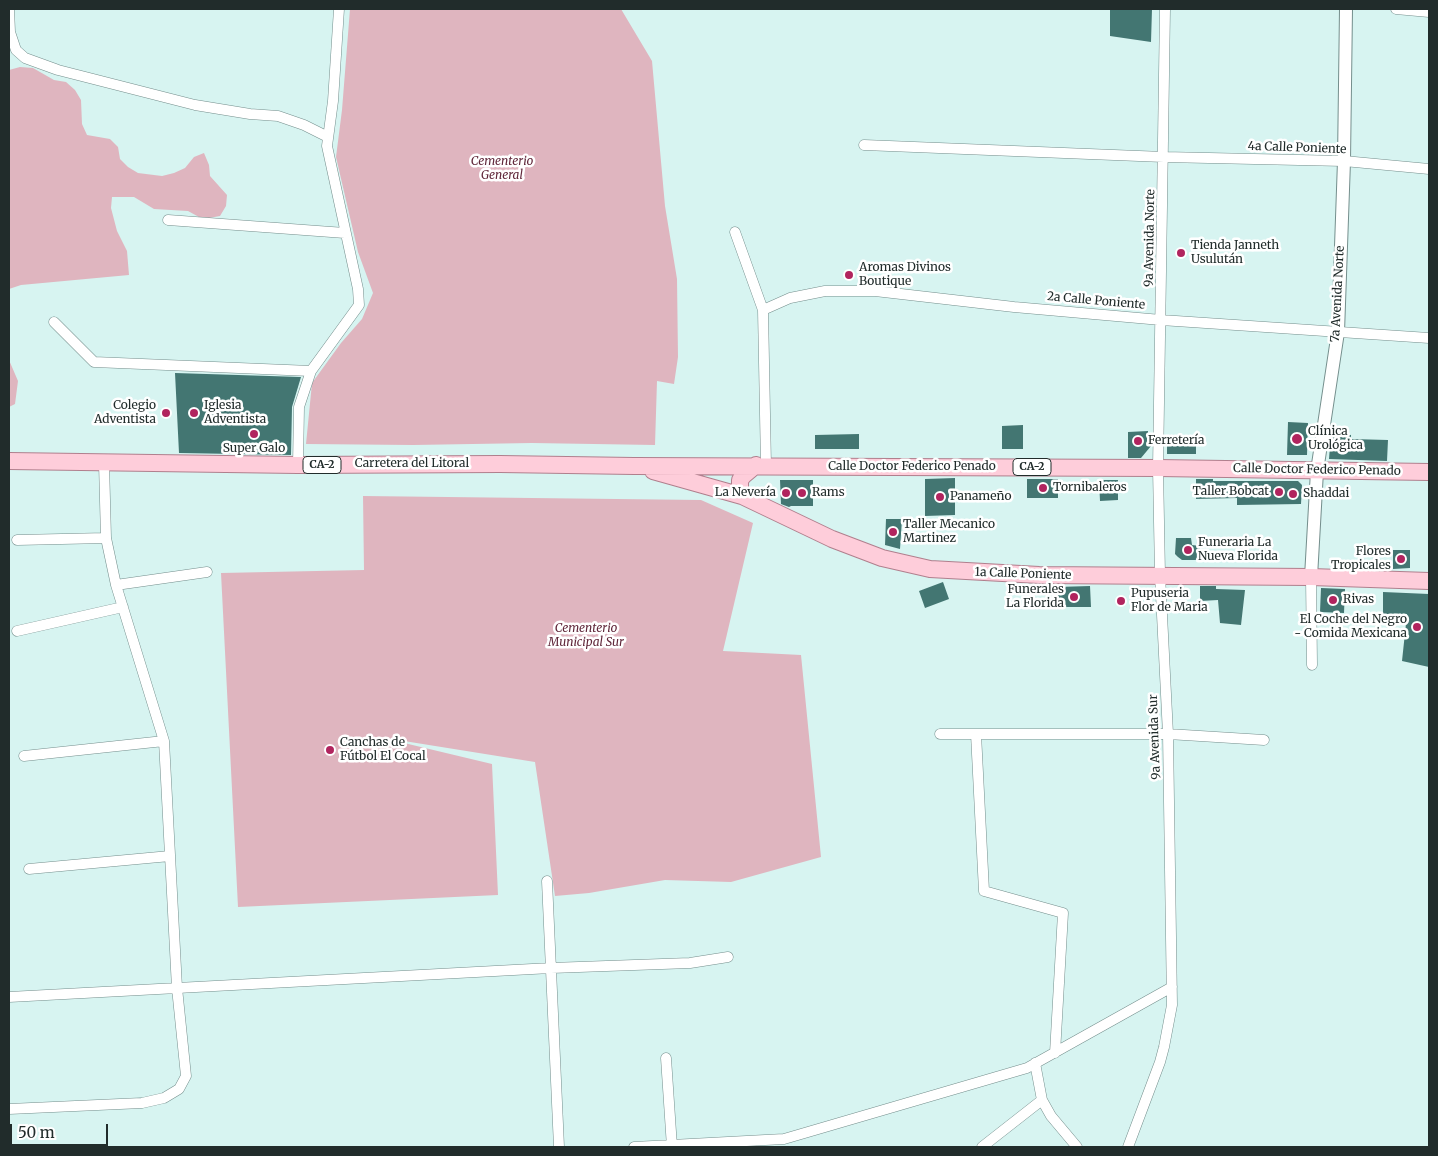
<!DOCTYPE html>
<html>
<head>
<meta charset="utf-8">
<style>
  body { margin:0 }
  #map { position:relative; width:1438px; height:1156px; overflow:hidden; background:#d7f4f1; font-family:Merriweather,serif }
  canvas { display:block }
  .frame { position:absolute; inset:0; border:10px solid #212c2b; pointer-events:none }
  .scale { position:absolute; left:10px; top:1124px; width:98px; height:22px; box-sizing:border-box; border:2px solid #212c2b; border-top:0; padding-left:6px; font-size:15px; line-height:18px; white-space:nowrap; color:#212c2b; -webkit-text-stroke:4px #fff; paint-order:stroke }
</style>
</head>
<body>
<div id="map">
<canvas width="1438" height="1156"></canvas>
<div class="frame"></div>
<div class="scale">50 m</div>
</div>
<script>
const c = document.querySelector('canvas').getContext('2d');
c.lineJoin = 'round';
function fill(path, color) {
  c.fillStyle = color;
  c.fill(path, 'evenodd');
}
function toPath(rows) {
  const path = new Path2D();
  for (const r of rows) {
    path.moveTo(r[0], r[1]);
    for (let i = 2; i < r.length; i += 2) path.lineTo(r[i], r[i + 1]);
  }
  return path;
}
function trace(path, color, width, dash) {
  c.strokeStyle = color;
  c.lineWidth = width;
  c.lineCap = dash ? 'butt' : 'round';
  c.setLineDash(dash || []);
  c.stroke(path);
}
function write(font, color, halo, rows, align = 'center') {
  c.font = font + ' Merriweather,serif';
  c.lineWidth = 5;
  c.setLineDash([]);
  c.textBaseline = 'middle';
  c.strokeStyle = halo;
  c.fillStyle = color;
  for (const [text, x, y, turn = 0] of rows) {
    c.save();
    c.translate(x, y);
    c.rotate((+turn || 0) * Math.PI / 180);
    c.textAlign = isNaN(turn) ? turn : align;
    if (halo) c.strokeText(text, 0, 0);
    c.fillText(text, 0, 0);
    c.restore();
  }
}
const green = toPath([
  [350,9,621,9,652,61,665,206,677,279,678,357,674,384,657,381,655,445,532,443,413,445,306,444,312,383,341,343,362,319,373,293,358,252,336,157,342,110],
  [20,67,33,68,54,80,66,82,75,90,81,100,82,124,87,135,110,139,118,147,120,159,128,167,138,173,162,176,174,173,185,168,194,157,204,153,209,165,210,176,227,195,226,206,220,216,209,218,199,217,188,211,154,209,134,197,112,197,111,208,117,231,127,251,129,275,21,285,9,289,9,70],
  [9,360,18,381,15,404,9,407],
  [363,496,701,500,753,523,723,651,801,655,821,857,731,882,665,880,589,893,555,896,535,762,379,737,492,764,498,895,238,907,221,573,364,570]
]);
const building = toPath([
  [1110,9,1152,9,1151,42,1110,36],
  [175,373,301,377,292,407,291,455,179,453],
  [1288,422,1308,423,1307,455,1287,455],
  [1023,425,1023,449,1002,449,1002,426],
  [1148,431,1148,438,1152,438,1151,446,1141,458,1128,458,1128,432],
  [1331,433,1351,435,1351,439,1388,440,1387,461,1329,459],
  [859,434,859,449,815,449,815,435],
  [1167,438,1196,438,1196,454,1167,454],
  [955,478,955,515,925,516,925,479],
  [1027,479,1058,479,1058,498,1027,498],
  [1196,479,1213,479,1213,481,1298,481,1302,485,1301,504,1237,505,1237,498,1196,499],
  [780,480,813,480,813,506,791,506,789,507,781,504],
  [1099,480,1118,480,1118,500,1100,501],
  [886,519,902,519,900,549,885,545],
  [1176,538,1191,538,1192,545,1200,546,1200,560,1182,560,1178,557,1175,554],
  [1393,550,1410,550,1410,568,1393,569],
  [943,582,949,599,925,608,919,591],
  [1090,586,1091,607,1057,607,1057,587],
  [1200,586,1216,586,1216,589,1245,590,1241,625,1220,623,1218,600,1200,601],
  [1321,588,1345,589,1344,613,1320,612],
  [1383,592,1429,594,1429,667,1402,661,1407,614,1383,614]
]);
const minor = toPath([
  [9,9,10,32,16,50,25,58,58,70,195,105,250,114,278,116,304,125,328,137],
  [1396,9,1429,12],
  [864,145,1164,157,1344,161,1429,169],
  [168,220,345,233],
  [735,232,763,310,766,466],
  [763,310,790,298,825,291,875,291,1014,307,1161,320,1429,338],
  [54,322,94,362,311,371],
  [104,463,106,538,116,585,207,572],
  [298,465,299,407,311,371,359,305,358,289,327,146,333,101,339,9],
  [17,540,106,538],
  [1311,577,1312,665],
  [17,631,123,607],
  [940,734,1168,734,1264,740],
  [976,734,984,891,1063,913,1055,1053],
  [24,756,164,741],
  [29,869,170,856],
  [547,881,559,1147],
  [9,997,551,968,690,963,728,957],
  [666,1058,672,1147],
  [1035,1063,1042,1100,1051,1116,1077,1147],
  [9,1109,142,1103,164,1098,179,1089,186,1076,177,988,164,741,116,585],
  [634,1147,784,1139,1027,1068,1172,987],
  [982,1147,1042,1100],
  [1128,1147,1160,1062,1164,1047,1172,1005,1168,734,1160,575,1158,468,1165,9]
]);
const tertiary = toPath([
  [1311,577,1317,471,1338,332,1344,161,1346,9]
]);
const primary = toPath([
  [9,461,298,465,500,464,634,466,1158,468,1429,472],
  [653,471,742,496,832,539,882,558,930,569,1039,575,1311,577,1429,581],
  [742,496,740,489,740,480,744,475,756,465]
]);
const markers = [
  [1181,253,5,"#b1245e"],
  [849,275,5,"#b1245e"],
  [166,413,5,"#b1245e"],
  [194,413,5,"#b1245e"],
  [254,434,5,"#b1245e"],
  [1297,439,6,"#b1245e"],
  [1138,441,5,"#b1245e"],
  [1043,488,5,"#b1245e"],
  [1279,492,5,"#b1245e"],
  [786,493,5,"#b1245e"],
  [802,493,5,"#b1245e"],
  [1293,494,5,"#b1245e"],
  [940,497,5,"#b1245e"],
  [893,532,5,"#b1245e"],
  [1188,550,5,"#b1245e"],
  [1401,559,5,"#b1245e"],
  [1074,597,5,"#b1245e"],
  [1333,600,5,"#b1245e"],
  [1121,601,5,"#b1245e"],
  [1417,627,5,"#b1245e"],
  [330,750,5,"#b1245e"]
];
const shields = [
  [322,465,38],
  [1032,467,38]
];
const shieldNames = [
  ["CA-2",322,465],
  ["CA-2",1032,467]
];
const streetNames = [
  ["4a Calle Poniente",1297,148,2],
  ["9a Avenida Norte",1150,238,-89],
  ["7a Avenida Norte",1338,294,-87],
  ["2a Calle Poniente",1096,301,5],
  ["Carretera del Litoral",412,464],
  ["Calle Doctor Federico Penado",912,467],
  ["Calle Doctor Federico Penado",1317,470,1],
  ["1a Calle Poniente",1023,574,2],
  ["9a Avenida Sur",1155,737,-92]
];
const parkNames = [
  ["Cementerio",502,162],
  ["General",502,176],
  ["Cementerio",586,629],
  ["Municipal Sur",586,643]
];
const poiNames = [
  ["Tienda Janneth",1191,246],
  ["Usulután",1191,260],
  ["Aromas Divinos",859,268],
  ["Boutique",859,282],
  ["Colegio",156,406,"right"],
  ["Adventista",156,420,"right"],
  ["Iglesia",204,406],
  ["Adventista",204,420],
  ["Clínica",1308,432],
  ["Urológica",1308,446],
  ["Ferretería",1148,441],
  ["Super Galo",254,449,"center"],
  ["Tornibaleros",1053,488],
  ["Taller Bobcat",1269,492,"right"],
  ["La Nevería",776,493,"right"],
  ["Rams",812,493],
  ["Shaddai",1303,494],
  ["Panameño",950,497],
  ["Taller Mecanico",903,525],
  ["Martinez",903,539],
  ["Funeraria La",1198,543],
  ["Nueva Florida",1198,557],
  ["Flores",1391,552,"right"],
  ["Tropicales",1391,566,"right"],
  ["Funerales",1064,590,"right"],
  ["La Florida",1064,604,"right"],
  ["Pupuseria",1131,594],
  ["Flor de Maria",1131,608],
  ["Rivas",1343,600],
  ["El Coche del Negro",1407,620,"right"],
  ["- Comida Mexicana",1407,634,"right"],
  ["Canchas de",340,743],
  ["Fútbol El Cocal",340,757]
];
fill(green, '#dfb5bf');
fill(building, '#437672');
trace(minor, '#748e8c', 11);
trace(tertiary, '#748e8c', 14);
trace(primary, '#b07f8d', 18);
trace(minor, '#fff', 10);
trace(tertiary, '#fff', 12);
trace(primary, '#fecdda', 16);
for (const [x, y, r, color] of markers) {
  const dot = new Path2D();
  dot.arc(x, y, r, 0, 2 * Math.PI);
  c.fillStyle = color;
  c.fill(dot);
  trace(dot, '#fff', 2);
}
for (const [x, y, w] of shields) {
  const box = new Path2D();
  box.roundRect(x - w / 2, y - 8.5, w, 17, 4);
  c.fillStyle = '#fff';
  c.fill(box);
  trace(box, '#212c2b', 1);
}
write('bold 11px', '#212c2b', null, shieldNames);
write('12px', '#212c2b', '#fff', streetNames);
write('italic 12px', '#60273a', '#fff', parkNames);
write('12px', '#212c2b', '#fff', poiNames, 'left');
</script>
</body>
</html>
